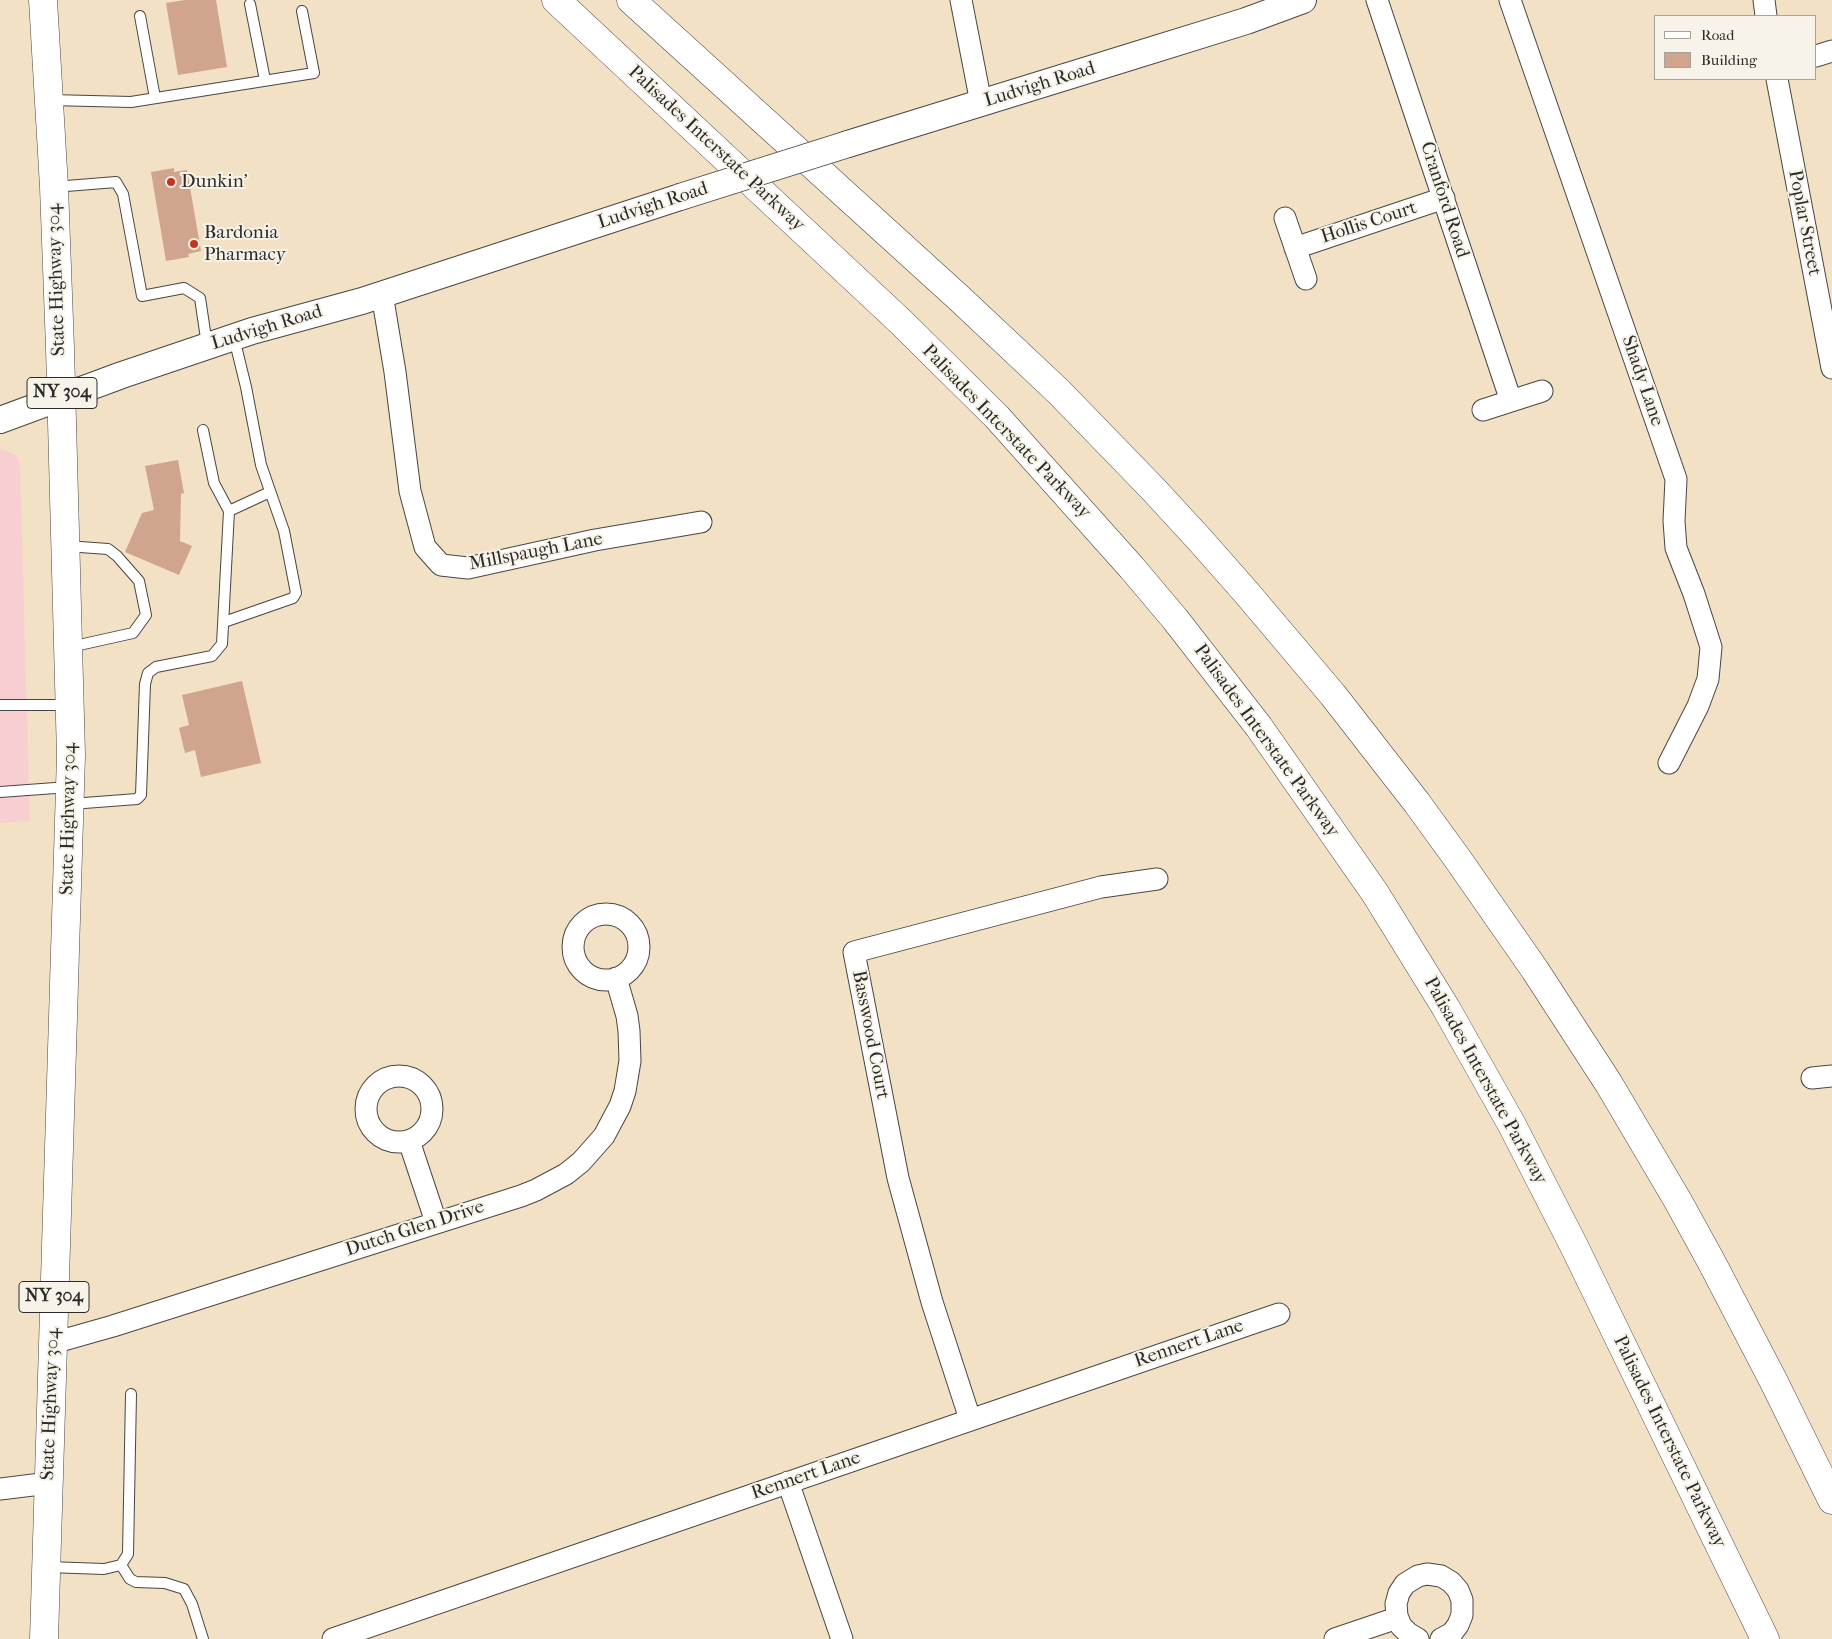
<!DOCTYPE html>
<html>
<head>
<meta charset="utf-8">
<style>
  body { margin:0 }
  #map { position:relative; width:1832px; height:1639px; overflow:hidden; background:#f2e1c5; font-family:"IM FELL French Canon",serif }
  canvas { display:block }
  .legend { position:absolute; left:1654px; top:15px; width:162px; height:65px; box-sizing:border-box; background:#f7f3e8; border:1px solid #a5a39c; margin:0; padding:6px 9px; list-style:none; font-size:15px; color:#2b2b2b }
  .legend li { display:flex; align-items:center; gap:10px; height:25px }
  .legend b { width:25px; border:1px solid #a5a39c }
</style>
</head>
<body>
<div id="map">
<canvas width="1832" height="1639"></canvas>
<ul class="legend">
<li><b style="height:6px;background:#fff"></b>Road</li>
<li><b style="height:14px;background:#d1a48d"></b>Building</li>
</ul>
</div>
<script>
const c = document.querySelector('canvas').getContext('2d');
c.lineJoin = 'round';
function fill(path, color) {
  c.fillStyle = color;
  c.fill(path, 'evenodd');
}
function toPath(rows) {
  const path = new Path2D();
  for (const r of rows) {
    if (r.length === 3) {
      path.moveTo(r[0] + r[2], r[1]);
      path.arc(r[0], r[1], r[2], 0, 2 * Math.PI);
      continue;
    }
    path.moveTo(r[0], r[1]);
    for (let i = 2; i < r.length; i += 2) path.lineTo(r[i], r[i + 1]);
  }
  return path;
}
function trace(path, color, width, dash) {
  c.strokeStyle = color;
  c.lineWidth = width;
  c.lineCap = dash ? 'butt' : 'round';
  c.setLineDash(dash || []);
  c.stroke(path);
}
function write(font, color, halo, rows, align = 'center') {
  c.font = font + ' "IM FELL French Canon",serif';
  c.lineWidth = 4;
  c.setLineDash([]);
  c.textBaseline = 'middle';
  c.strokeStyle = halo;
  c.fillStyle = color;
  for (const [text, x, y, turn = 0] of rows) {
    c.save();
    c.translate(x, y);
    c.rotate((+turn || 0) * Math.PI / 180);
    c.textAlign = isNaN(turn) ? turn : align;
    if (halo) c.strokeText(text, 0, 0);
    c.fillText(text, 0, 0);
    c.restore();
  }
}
const built = toPath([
  [0,448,17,456,20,466,30,821,0,823]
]);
const building = toPath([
  [185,0,216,0,227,67,178,75,166,3],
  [174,168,174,172,187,170,201,251,188,254,189,257,166,261,151,172],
  [178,460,184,493,181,494,180,541,192,546,179,575,125,552,142,513,154,510,145,466],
  [242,681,261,763,201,777,195,750,185,753,179,728,189,725,182,695]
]);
const service = toPath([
  [250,4,265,80],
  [140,16,155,98],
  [50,100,131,102,314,73,302,11],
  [54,187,116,182,123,194,142,296,184,288,200,298,207,345],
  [229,511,270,492],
  [66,546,108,549,117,556,139,581,146,615,133,633,70,647],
  [224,622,293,598,296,593,284,531,261,465,246,387,234,338],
  [0,705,70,705],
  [0,792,69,787],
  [71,804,137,799,141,795,145,684,148,673,156,667,212,656,222,644,229,511,214,483,203,430],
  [121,1565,130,1579,136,1582,165,1583,184,1589,192,1604,203,1639],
  [47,1567,104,1569,121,1565,128,1554,131,1394]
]);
const minor = toPath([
  [961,0,981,103],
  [1377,0,1511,401],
  [1510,0,1676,479,1674,521,1676,548,1694,594,1711,647,1708,679,1698,706,1669,763],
  [1764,0,1766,16],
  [1816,56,1832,51],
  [1777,79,1832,368],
  [1285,218,1306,279],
  [1295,248,1444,198],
  [382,294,395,372,410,491,425,547,441,565,468,568,595,540,701,522],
  [1483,410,1542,391],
  [606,947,33],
  [399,1109,33],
  [1812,1078,1832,1076],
  [409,1141,436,1222],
  [53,1343,113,1326,521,1196,536,1190,566,1174,581,1162,604,1136,620,1106,625,1091,630,1061,629,1031,627,1016,616,978],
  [970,1419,932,1302,898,1178,854,952,1101,887,1157,879],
  [788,1482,842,1639],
  [0,1489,49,1483],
  [333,1639,1279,1314],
  [1335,1639,1397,1618],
  [1418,1639,1408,1633,1401,1626,1397,1616,1396,1604,1399,1593,1405,1584,1418,1576,1427,1574,1441,1576,1451,1582,1458,1590,1462,1600,1462,1615,1458,1625,1452,1633,1441,1639]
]);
const tertiary = toPath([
  [848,144,1133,56,1246,21,1303,0],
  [0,420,122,375,252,331,362,301,680,197]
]);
const primary = toPath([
  [43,0,54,187,60,348,71,755,44,1639]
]);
const motorway = toPath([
  [556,0,901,322,997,417,1132,568,1175,619,1259,727,1375,893,1446,1008,1512,1125,1574,1246,1765,1639],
  [631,0,959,298,1059,392,1154,490,1200,540,1245,591,1333,695,1417,803,1457,858,1535,970,1609,1084,1678,1201,1711,1261,1774,1382,1832,1500]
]);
const tertiaryBridge = toPath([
  [680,197,848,144]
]);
const markers = [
  [171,182,5,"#c8321e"],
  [194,244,5,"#c8321e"]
];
const shields = [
  [62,393,70],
  [54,1297,70]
];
const shieldNames = [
  ["NY 304",62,393],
  ["NY 304",54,1297]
];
const streetNames = [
  ["Ludvigh Road",1040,85,-17],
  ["Palisades Interstate Parkway",716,149,43],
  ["Cranford Road",1444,200,72],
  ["Ludvigh Road",653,206,-18],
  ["Hollis Court",1369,223,-18],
  ["Poplar Street",1804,223,79],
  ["State Highway 304",57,280,-92],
  ["Ludvigh Road",267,328,-17],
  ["Shady Lane",1642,381,71],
  ["Palisades Interstate Parkway",1006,432,46],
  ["Millspaugh Lane",536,552,-11],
  ["Palisades Interstate Parkway",1266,741,54],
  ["State Highway 304",69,819,-89],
  ["Basswood Court",870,1035,79],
  ["Palisades Interstate Parkway",1485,1081,61],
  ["Dutch Glen Drive",415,1229,-18],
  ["Rennert Lane",1189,1344,-19],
  ["State Highway 304",51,1404,-88],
  ["Palisades Interstate Parkway",1669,1442,64],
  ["Rennert Lane",806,1476,-19]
];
const poiNames = [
  ["Dunkin'",181,182],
  ["Bardonia",204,233],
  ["Pharmacy",204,255]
];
fill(built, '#f7cfd3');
fill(building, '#d1a48d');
trace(service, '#494642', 12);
trace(minor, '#494642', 23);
trace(tertiary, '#494642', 28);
trace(primary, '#494642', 29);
trace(motorway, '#494642', 29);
trace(service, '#fff', 10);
trace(minor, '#fff', 21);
trace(tertiary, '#fff', 26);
trace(primary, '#fff', 28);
trace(motorway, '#fff', 28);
trace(tertiaryBridge, '#494642', 28, []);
trace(tertiaryBridge, '#fff', 26);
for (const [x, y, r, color] of markers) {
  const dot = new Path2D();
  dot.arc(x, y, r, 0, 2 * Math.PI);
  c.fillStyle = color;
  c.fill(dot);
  trace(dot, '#f7f3e8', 2);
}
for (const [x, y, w] of shields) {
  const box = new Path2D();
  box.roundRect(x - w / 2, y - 15.5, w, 31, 4);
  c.fillStyle = '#f7f3e8';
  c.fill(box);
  trace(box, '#2b2b2b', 1);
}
write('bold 18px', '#2b2b2b', null, shieldNames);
write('19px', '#2b2b2b', '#f7f3e8', streetNames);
write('19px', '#2b2b2b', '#f7f3e8', poiNames, 'left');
</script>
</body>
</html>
